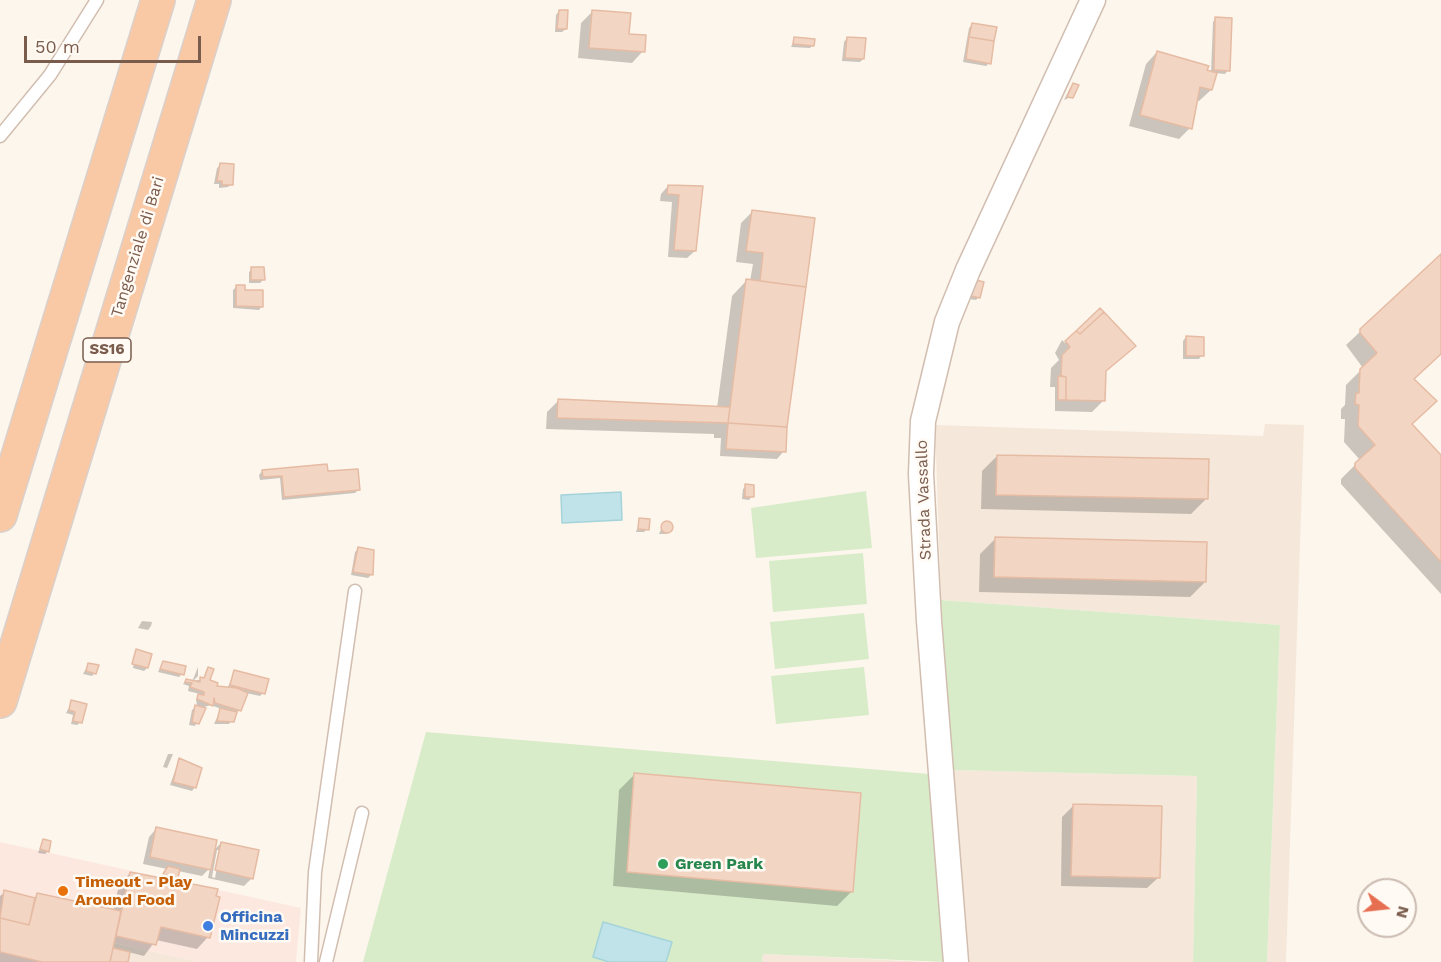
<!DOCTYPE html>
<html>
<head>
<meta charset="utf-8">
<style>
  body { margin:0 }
  #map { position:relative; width:1441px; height:962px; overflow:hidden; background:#fdf6ec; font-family:"Work Sans",sans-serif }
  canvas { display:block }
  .north { position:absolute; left:1357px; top:878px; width:60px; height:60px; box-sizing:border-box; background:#fffaf3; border:2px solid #cabbb1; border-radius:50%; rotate:105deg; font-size:16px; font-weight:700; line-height:24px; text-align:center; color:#7a5c4d }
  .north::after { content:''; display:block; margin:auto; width:21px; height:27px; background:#e76f51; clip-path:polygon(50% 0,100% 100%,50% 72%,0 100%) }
  .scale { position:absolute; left:24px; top:36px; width:177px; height:27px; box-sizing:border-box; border:3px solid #7a5c4d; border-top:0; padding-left:8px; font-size:18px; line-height:21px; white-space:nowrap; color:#7a5c4d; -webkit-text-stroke:4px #fffaf3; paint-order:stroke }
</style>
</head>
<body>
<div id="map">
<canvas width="1441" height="962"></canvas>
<div class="north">N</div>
<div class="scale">50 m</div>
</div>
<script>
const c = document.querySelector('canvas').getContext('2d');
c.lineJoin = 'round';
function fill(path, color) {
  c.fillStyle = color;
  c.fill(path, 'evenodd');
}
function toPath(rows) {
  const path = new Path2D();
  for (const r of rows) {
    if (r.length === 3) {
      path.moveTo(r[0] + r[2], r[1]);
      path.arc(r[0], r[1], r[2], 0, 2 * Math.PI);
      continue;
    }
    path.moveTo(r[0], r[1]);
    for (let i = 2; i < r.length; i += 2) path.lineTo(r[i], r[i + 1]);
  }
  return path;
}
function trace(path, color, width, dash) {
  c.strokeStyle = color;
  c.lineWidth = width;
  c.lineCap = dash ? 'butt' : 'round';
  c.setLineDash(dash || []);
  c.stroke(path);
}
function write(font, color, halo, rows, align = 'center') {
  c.font = font + ' "Work Sans",sans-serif';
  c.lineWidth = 5;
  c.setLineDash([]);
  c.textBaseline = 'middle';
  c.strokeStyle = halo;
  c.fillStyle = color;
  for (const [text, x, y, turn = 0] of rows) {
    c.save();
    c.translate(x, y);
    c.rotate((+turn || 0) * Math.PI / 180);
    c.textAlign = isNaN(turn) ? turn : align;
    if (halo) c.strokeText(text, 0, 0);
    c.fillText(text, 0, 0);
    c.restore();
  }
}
const residential = toPath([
  [1265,424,1304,425,1286,962,1267,962,1280,625,941,600,935,425,1263,436],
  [951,770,1197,776,1193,962,967,962],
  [114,943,200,962,109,962],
  [763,954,927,962,762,962]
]);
const commercial = toPath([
  [0,842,301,908,296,962,200,962,114,943,110,962,0,962]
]);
const green = toPath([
  [866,491,872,548,756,558,751,508],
  [863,553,867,604,773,612,769,561],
  [941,600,1280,625,1267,962,1193,962,1197,776,951,770],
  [864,613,869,659,775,669,770,622],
  [864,667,869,715,776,724,771,676],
  [426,732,929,774,945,962,763,954,762,962,363,962]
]);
const water = toPath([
  [621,492,622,520,562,523,561,495,621,492],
  [603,922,672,942,666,962,609,962,593,957,603,922]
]);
const shadow = toPath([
  [559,11,566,29,562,32,555,32,556,15],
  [592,12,628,35,643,51,632,63,578,58,581,23],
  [1216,18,1228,70,1225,74,1215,73,1211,90,1199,101,1196,100,1190,128,1179,139,1129,126,1146,64,1157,52,1211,73,1213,22],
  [972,25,989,63,986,66,963,62,969,28],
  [795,38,813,45,810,48,791,47],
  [847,38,863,59,860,62,842,61,844,42],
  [1074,84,1071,97,1064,100,1070,88],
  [221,165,231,184,228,187,219,188,219,184,214,184,217,168],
  [668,186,701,188,695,251,687,258,668,257,672,202,660,201,661,194],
  [753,211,813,219,784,451,777,459,720,456,721,438,714,438,714,434,546,429,547,412,558,401,717,408,732,296,747,280,750,281,753,264,736,262,741,223],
  [1441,256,1441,353,1413,379,1411,424,1441,457,1441,594,1341,484,1341,479,1360,460,1344,442,1345,419,1341,419,1341,409,1345,405,1346,385,1363,368,1346,345],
  [252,269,263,280,260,283,249,283,249,272],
  [973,285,979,297,976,300,969,299],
  [236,287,244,292,262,306,259,310,233,308,233,290],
  [1100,310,1103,401,1092,412,1055,411,1055,387,1050,387,1051,368,1059,360,1055,353,1062,340,1065,343],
  [1186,337,1202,355,1199,359,1183,359,1183,341],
  [997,456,1206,499,1191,514,981,509,982,471],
  [262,471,326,473,358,490,355,493,282,500,280,478,260,480,259,475],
  [746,486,752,496,749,500,742,499,743,489],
  [640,520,647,529,644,532,636,532],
  [664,523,670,524,667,534,659,534],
  [995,539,1205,582,1190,597,979,592,980,554],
  [358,549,371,575,368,578,351,575,355,552],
  [142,621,152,622,151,626,148,630,138,628],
  [136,651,147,668,144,671,133,668],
  [163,662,182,674,179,677,158,672],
  [88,665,95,673,92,676,83,674],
  [198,667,198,676,193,681,203,679,208,669,208,681,215,687,227,689,235,671,263,693,260,696,246,693,239,710,229,724,214,724,221,709,211,705,204,707,195,726,189,725,192,710,197,706,196,699,200,694,188,691,189,686,183,684,186,680,192,682],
  [72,702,81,722,77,725,71,724,73,715,66,713],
  [168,754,173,754,167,768,163,767],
  [179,760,195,787,192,791,170,785],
  [634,775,852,891,837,906,613,886,619,790],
  [1074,805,1159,877,1147,888,1061,886,1062,817],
  [156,829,213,851,221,843,252,878,244,886,208,878,210,868,202,876,178,871,172,881,208,937,197,949,156,940,144,956,128,952,126,962,0,962,0,896,5,892,33,899,37,895,113,911,119,885,130,873,161,879,167,869,143,864,149,837],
  [217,850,220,850,215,878,212,877],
  [43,841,48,851,45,854,38,853]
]);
const building = toPath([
  [559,10,568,10,567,29,557,29,559,10],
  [592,10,631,13,629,34,646,35,645,52,589,48,592,10],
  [1215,17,1232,18,1230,71,1214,70,1215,17],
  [972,23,997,27,994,41,969,37,972,23],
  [794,37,815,39,814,46,793,44,794,37],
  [847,37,866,38,864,59,845,58,847,37],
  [969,37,994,41,991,64,966,59,969,37],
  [1157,51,1209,66,1207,70,1217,73,1212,90,1200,87,1192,129,1140,115,1157,51],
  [1073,83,1079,85,1073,98,1067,97,1073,83],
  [220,163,234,164,233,185,222,185,222,181,217,181,220,163],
  [668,185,703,186,696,251,674,250,679,195,667,194,668,185],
  [752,210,815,218,806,287,760,281,763,253,746,251,752,210],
  [1441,254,1441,354,1414,379,1437,401,1412,424,1441,455,1441,562,1355,468,1355,463,1375,445,1358,426,1359,405,1355,404,1356,393,1359,393,1360,369,1377,353,1360,333,1360,329,1441,254],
  [251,267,264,267,265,280,251,280,251,267],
  [746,279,806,287,787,427,728,423,746,279],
  [976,280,984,282,980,298,971,296,976,280],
  [236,285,245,285,245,290,263,290,263,307,236,306,236,285],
  [1100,308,1104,312,1080,334,1076,331,1100,308],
  [1104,312,1136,346,1106,371,1105,401,1066,400,1066,377,1061,376,1062,355,1070,347,1065,341,1076,331,1080,334,1104,312],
  [1186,336,1204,337,1204,356,1186,356,1186,336],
  [1058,376,1066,377,1066,400,1058,400,1058,376],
  [558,399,730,407,728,423,557,418,558,399],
  [728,423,787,427,786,452,726,449,728,423],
  [997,455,1209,459,1208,499,996,495,997,455],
  [327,464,328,471,358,469,360,490,284,497,282,476,263,477,262,470,327,464],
  [745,484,754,485,754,497,745,497,745,484],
  [639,518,650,519,649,530,638,529,639,518],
  [667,527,6],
  [995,537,1207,542,1206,582,994,577,995,537],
  [358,547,374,550,373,575,353,572,358,547],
  [136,649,152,654,148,668,132,664,136,649],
  [163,661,186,666,184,675,160,669,163,661],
  [88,663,99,665,96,674,86,671,88,663],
  [208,667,214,669,210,680,218,683,217,686,237,688,248,693,241,711,215,703,214,698,213,706,197,699,198,694,204,695,204,692,190,687,192,683,185,682,186,679,200,682,200,677,204,678,208,667],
  [234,670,269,679,265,694,230,685,234,670],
  [71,700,87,704,82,723,73,721,75,712,69,710,71,700],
  [195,705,206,708,199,724,192,722,195,705],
  [220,708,237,712,234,722,217,721,220,708],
  [179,758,202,768,196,788,173,782,179,758],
  [634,773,861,793,853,892,627,872,634,773],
  [1073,804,1162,806,1160,878,1071,876,1073,804],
  [156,827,217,840,211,870,150,857,156,827],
  [43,839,51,841,49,852,40,849,43,839],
  [221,842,259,850,253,879,215,870,221,842],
  [168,866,180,869,178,878,163,874,168,866],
  [130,872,218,889,216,896,220,897,210,938,161,927,156,945,116,936,130,872],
  [4,890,35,898,29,925,0,918,4,890],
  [37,893,121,911,110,962,42,962,0,952,0,918,29,925,37,893],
  [113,948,130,952,128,962,110,962,113,948]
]);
const service = toPath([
  [0,136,50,75,97,0],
  [311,962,315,872,355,591],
  [326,962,362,813]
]);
const minor = toPath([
  [956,962,929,621,921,474,923,421,947,322,968,270,1093,0]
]);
const trunk = toPath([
  [0,515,158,0],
  [0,701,214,0]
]);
const markers = [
  [663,864,6,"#2e9e5b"],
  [63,891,6,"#e8710a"],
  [208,926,6,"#3f7fe0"]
];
const shields = [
  [107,350,48]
];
const shieldNames = [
  ["SS16",107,350]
];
const streetNames = [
  ["Tangenziale di Bari",138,247,-73],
  ["Strada Vassallo",924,500,-92]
];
const leisureNames = [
  ["Green Park",675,864]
];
const foodNames = [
  ["Timeout - Play",75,882],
  ["Around Food",75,900]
];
const shopNames = [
  ["Officina",220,917],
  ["Mincuzzi",220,935]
];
fill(residential, '#f5e8da');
fill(commercial, '#fde8e0');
fill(green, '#d8ecc9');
fill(water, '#bfe3e8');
trace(water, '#a5d3da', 1.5);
fill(shadow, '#0003');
fill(building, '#f3d5c3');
trace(building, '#e6bba3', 1.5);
trace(service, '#d1beb0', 15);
trace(minor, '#d1beb0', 27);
trace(trunk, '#dad1cd', 36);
trace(service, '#fff', 12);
trace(minor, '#fff', 24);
trace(trunk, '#f9c8a4', 33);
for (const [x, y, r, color] of markers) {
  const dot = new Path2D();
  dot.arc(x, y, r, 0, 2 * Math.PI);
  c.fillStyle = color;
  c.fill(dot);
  trace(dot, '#fffaf3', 2);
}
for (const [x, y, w] of shields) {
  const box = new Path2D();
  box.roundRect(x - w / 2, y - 12, w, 24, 4.5);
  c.fillStyle = '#fffaf3';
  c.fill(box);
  trace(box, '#7a5c4d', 1.5);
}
write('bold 15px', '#7a5c4d', null, shieldNames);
write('16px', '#7a5c4d', '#fffaf3', streetNames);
write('bold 16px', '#27864d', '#fffaf3', leisureNames, 'left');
write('bold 16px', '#c56008', '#fffaf3', foodNames, 'left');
write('bold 16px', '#366cbe', '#fffaf3', shopNames, 'left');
</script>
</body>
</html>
